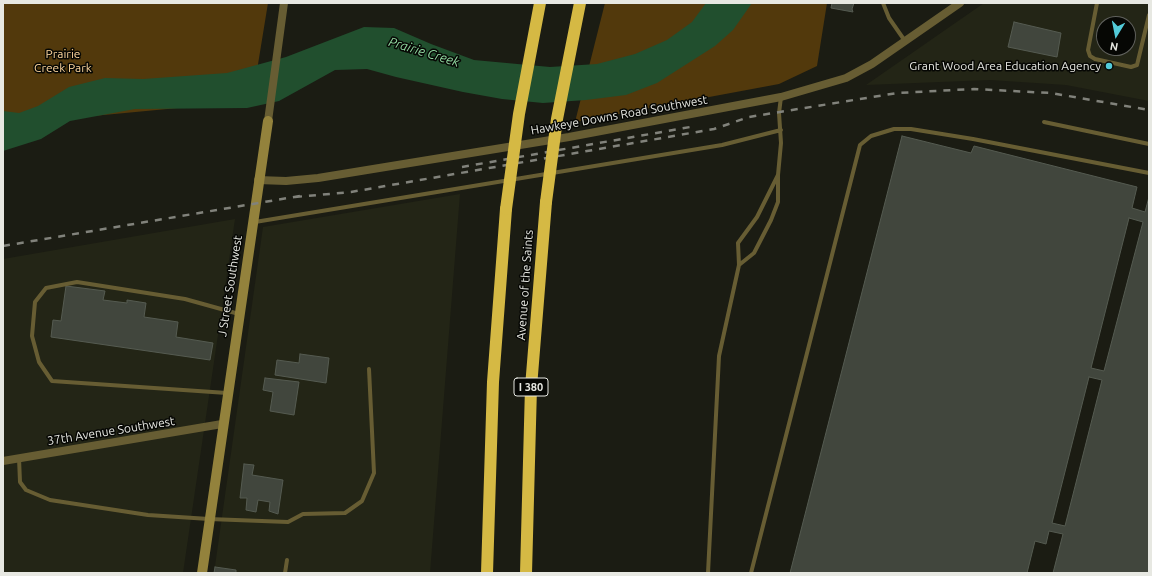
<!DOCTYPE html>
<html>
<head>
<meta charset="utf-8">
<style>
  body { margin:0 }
  #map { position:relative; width:1152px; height:576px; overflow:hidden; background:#1b1c13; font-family:Ubuntu,sans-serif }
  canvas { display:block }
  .frame { position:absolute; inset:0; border:4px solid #e7e8e2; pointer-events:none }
  .north { position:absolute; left:1096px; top:16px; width:40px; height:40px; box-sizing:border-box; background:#060704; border:1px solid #60615d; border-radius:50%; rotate:190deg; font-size:11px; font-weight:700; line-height:16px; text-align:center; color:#e7e8e2 }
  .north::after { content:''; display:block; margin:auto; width:14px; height:18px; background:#52cbd9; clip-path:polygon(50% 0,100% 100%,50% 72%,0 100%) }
</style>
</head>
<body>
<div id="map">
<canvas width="1152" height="576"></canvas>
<div class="frame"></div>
<div class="north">N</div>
</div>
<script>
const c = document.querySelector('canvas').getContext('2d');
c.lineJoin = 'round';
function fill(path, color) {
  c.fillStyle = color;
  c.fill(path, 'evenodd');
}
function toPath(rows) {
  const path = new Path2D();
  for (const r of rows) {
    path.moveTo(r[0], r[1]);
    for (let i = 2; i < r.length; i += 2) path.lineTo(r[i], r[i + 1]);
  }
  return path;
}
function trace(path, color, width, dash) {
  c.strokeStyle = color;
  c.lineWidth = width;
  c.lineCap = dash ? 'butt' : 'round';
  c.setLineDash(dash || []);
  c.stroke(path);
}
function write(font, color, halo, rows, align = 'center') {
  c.font = font + ' Ubuntu,sans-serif';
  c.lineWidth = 3;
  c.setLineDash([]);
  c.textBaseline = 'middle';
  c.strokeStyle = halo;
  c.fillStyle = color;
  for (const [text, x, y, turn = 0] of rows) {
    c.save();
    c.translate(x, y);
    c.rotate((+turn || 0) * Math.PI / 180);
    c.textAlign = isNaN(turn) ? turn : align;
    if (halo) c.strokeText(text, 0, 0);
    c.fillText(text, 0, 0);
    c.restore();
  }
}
const built = toPath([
  [984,3,1149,3,1149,101,1066,85,990,80,866,85],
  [1104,24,1128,24,1128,48,1104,48],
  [460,194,430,573,214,573,263,227],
  [235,219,183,573,3,573,3,259]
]);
const green = toPath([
  [3,3,268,3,252,101,19,123,3,117],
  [605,3,827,3,817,66,779,84,575,122]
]);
const water = toPath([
  [706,3,752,3,733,30,715,46,657,83,626,95,586,100,543,103,502,99,463,92,396,77,367,69,335,70,279,101,247,108,135,109,70,121,41,139,3,151,3,111,19,113,38,106,69,87,105,78,143,79,227,73,286,57,364,27,394,28,431,44,474,60,550,67,597,64,635,54,667,40,692,22]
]);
const building = toPath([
  [832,3,854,3,852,9,853,12,831,8,832,3],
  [1014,22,1061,33,1057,57,1008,47,1014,22],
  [902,136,971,153,974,146,1137,187,1132,208,1145,212,1149,197,1149,573,1053,573,1063,534,1049,531,1046,544,1035,541,1027,573,790,573,902,136],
  [1129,218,1143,222,1104,371,1091,368,1129,218],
  [1089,377,1102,380,1065,526,1052,523,1089,377],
  [66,286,105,291,103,300,127,303,127,300,146,303,144,317,178,322,176,337,213,343,210,360,51,337,53,320,61,321,66,286],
  [300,354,329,358,326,383,275,375,277,360,299,363,300,354],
  [265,378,299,382,294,415,270,411,273,392,263,390,265,378],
  [244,464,254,465,252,475,283,480,278,514,269,511,270,502,258,500,256,512,246,510,247,498,240,498,244,464],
  [215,567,236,570,236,573,214,573,215,567]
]);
const lane = toPath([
  [883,3,889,18,905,41],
  [1097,3,1088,50,1090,56,1095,59,1131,67,1137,65,1149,15],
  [1044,122,1149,144],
  [778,175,781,143,779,113,781,97],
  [255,222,722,145,781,130],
  [227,393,52,381,39,362,32,336,35,302,46,288,77,282,185,299,239,314],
  [19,458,20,482,26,490,50,500,148,515,209,519,288,522,303,514,345,513,362,501,374,473,369,369],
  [285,573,287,560],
  [708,573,719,356,739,265,738,243,757,217,778,175,778,202,771,220,754,253,739,265],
  [751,573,860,145,871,136,894,129,911,129,973,139,1149,173]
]);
const street = toPath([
  [268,121,284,3],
  [258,180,286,181,318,178,569,137,781,97,846,78,872,64,960,3],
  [3,461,222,424]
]);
const secondary = toPath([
  [202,573,268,121]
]);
const highway = toPath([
  [487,573,493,382,506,209],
  [526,573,531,387,546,202]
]);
const rail = toPath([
  [462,167,696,126],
  [295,197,351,192,714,129,749,117,897,93,974,89,1051,93,1149,110],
  [3,246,300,196]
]);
const highwayBridge = toPath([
  [546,202,557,119,580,3],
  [506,209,519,114,540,3]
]);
const markers = [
  [1109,66,4,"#52cbd9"]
];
const shields = [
  [531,387,34]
];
const shieldNames = [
  ["I 380",531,387]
];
const parkNames = [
  ["Prairie",63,54],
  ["Creek Park",63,68]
];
const poiNames = [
  ["Grant Wood Area Education Agency",1101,66]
];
const streetNames = [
  ["Hawkeye Downs Road Southwest",619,115,-10],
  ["Avenue of the Saints",525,285,-86],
  ["J Street Southwest",230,286,-81],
  ["37th Avenue Southwest",111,431,-9]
];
const waterNames = [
  ["Prairie Creek",424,52,17]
];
fill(built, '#232516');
fill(green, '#52390c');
fill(water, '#214f2e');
fill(building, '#41463d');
trace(building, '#555b51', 1);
trace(lane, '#675d33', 4);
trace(street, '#675d33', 8);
trace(secondary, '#93823c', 10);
trace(highway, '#d5b944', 12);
trace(rail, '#81827b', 2.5, [7, 7]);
trace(highwayBridge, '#d5b944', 12);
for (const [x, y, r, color] of markers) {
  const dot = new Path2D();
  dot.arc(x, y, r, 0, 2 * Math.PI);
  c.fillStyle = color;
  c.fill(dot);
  trace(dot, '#060704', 1.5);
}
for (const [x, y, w] of shields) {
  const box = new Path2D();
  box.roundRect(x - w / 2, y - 9, w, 18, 3);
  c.fillStyle = '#060704';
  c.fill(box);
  trace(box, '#e7e8e2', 1);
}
write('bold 11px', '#e7e8e2', null, shieldNames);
write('12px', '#fdd69d', '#060704', parkNames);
write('12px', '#e7e8e2', '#060704', poiNames, 'right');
write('12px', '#e7e8e2', '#060704', streetNames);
write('italic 13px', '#8fd79f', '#060704', waterNames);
</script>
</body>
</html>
